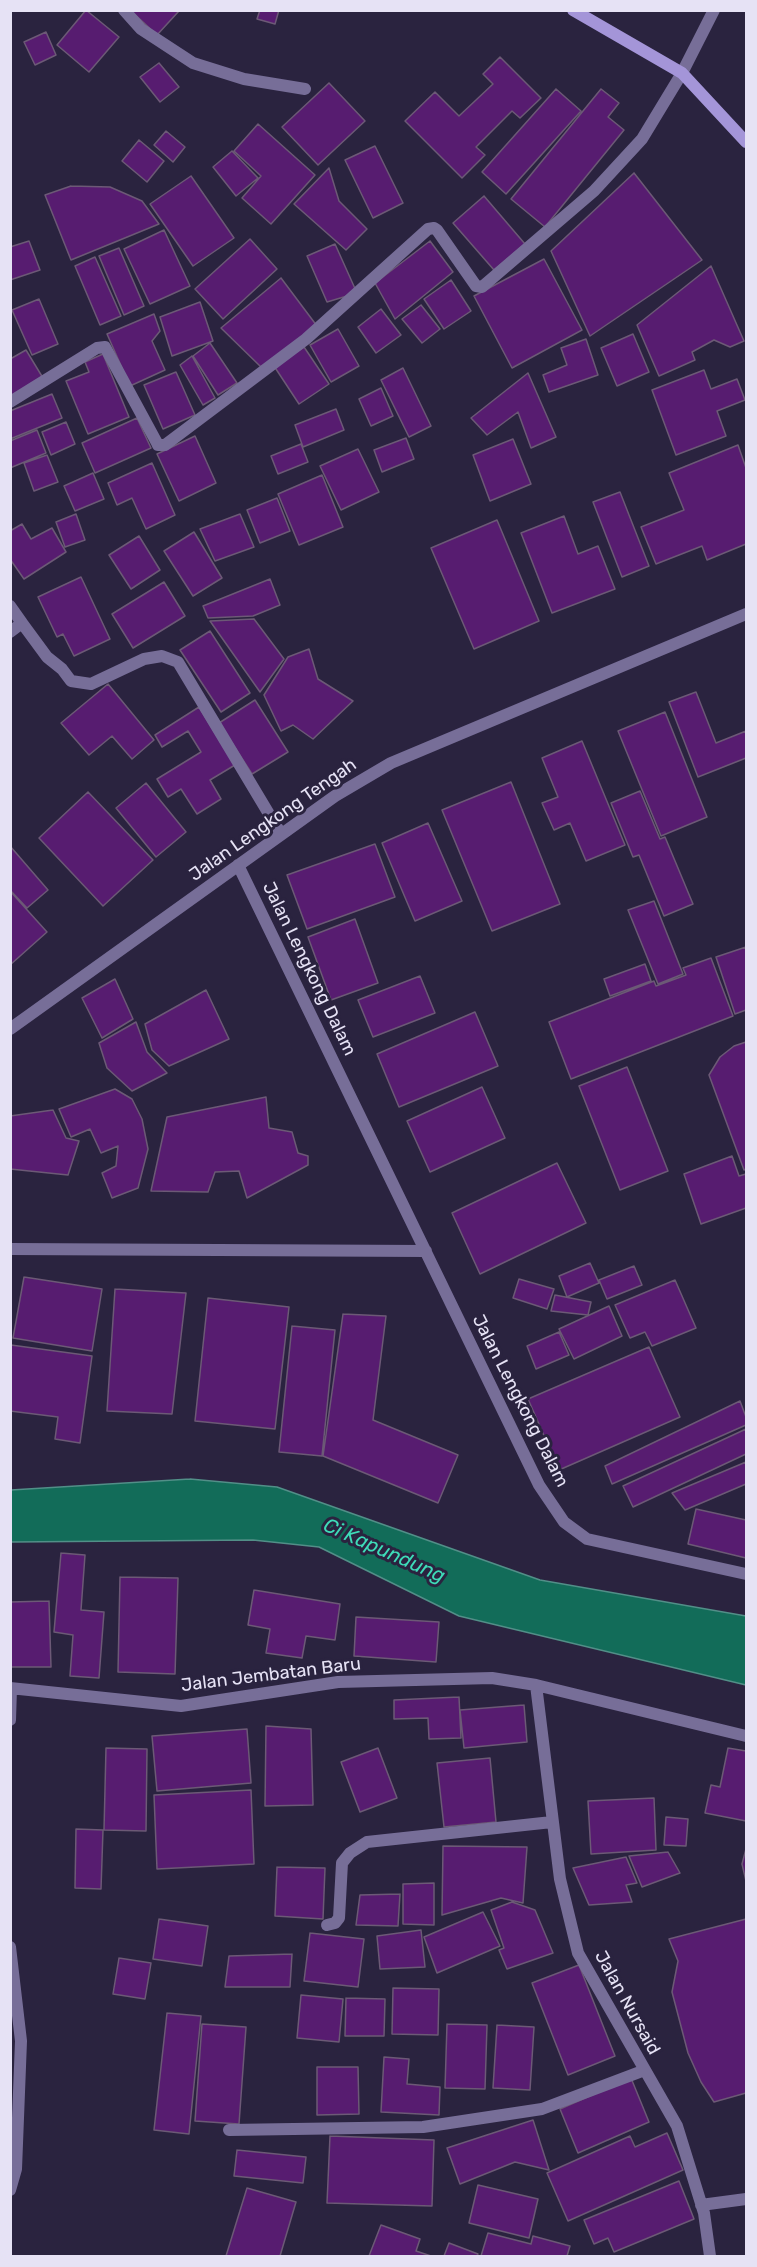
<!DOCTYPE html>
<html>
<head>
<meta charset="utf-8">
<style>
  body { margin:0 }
  #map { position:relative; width:757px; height:2267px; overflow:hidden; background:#2a233f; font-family:Rubik,sans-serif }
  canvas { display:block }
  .frame { position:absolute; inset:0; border:12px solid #e6e2f5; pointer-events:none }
</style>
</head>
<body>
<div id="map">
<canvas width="757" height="2267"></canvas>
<div class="frame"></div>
</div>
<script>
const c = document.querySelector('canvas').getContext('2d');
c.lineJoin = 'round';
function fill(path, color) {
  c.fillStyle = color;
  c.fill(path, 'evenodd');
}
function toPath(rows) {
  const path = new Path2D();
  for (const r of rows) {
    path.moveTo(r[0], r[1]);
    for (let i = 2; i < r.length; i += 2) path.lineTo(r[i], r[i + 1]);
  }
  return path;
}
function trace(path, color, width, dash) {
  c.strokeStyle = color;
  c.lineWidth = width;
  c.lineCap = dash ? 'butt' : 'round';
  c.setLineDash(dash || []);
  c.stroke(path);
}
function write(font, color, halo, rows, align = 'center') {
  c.font = font + ' Rubik,sans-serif';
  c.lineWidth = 6;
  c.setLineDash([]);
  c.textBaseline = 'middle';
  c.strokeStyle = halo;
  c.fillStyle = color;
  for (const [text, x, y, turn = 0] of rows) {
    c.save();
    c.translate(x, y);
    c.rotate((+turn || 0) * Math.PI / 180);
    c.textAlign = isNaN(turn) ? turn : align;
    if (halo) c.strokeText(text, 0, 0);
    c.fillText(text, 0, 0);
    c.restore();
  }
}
const water = toPath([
  [190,1479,277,1487,540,1580,746,1616,746,1685,459,1616,319,1547,253,1540,11,1542,11,1490,190,1479]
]);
const building = toPath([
  [86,10,119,37,89,72,57,45,86,10],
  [130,10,178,10,179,11,157,35,130,10],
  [260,10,279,10,275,24,257,19,260,10],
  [46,32,56,55,35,65,24,42,46,32],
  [500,57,541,98,520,118,512,111,476,147,485,155,462,178,405,121,435,92,459,116,493,84,483,74,500,57],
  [159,63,179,87,160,102,140,77,159,63],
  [329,83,365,121,318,165,282,127,329,83],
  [556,89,581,111,506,194,482,172,556,89],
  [601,89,619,103,608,117,624,130,545,227,511,199,601,89],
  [258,124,315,175,271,224,242,198,261,176,234,151,258,124],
  [166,131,185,147,173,162,154,145,166,131],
  [139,140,164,161,147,182,122,161,139,140],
  [375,146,403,203,373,218,345,160,375,146],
  [232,151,258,178,236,196,213,167,232,151],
  [329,168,339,201,367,229,346,250,294,204,329,168],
  [634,173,702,260,590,336,551,251,634,173],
  [191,176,234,238,193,266,150,204,191,176],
  [71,186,110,187,142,201,159,224,71,260,45,195,71,186],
  [484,196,525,244,494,270,453,223,484,196],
  [164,230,190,286,150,304,124,249,164,230],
  [250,239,277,269,223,319,195,289,250,239],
  [29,241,40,270,10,280,10,247,29,241],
  [430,241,453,272,395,319,375,283,430,241],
  [335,244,357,293,327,302,307,256,335,244],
  [119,248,144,306,124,315,99,256,119,248],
  [95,257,121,316,100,325,75,266,95,257],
  [544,259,582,330,512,368,474,296,544,259],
  [711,266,744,341,730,347,714,340,692,352,695,360,659,376,637,325,711,266],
  [281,278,317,326,261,367,221,328,281,278],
  [451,280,471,311,444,329,424,299,451,280],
  [39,299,58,344,32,355,12,310,39,299],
  [200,302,213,341,172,356,160,317,200,302],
  [421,305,440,329,422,343,402,319,421,305],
  [381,309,401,335,376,353,358,327,381,309],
  [154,314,160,331,152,341,165,370,130,386,107,334,154,314],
  [338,329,359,366,331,382,310,345,338,329],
  [633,334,649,372,617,386,601,348,633,334],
  [586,339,598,375,549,392,543,375,567,365,561,348,586,339],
  [210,343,237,383,218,395,193,356,210,343],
  [304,347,329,384,299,404,274,366,304,347],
  [26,350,43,378,10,397,10,356,12,358,26,350],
  [103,354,129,417,88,434,66,381,89,372,85,362,103,354],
  [192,356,215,398,203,405,180,365,192,356],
  [403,368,431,426,409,437,381,380,403,368],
  [704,370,711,389,737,379,745,400,717,411,726,436,676,455,652,390,704,370],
  [176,372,195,415,163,429,144,385,176,372],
  [528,373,556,437,531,448,518,412,487,435,471,418,528,373],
  [381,388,393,416,371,426,359,399,381,388],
  [52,394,62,418,10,439,10,411,52,394],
  [336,409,344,430,303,447,295,425,336,409],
  [137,418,151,448,95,473,82,443,137,418],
  [66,422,75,444,51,455,42,432,66,422],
  [37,430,46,453,10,468,10,441,37,430],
  [195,436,216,483,179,501,157,454,195,436],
  [406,438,414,459,382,472,374,450,406,438],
  [513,439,531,484,490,501,473,455,513,439],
  [301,444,308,462,278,474,271,456,301,444],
  [738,445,746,468,746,544,707,560,702,546,656,564,641,527,684,510,669,473,738,445],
  [358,449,379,492,341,510,320,466,358,449],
  [47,455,58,482,34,491,24,463,47,455],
  [152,463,175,515,146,529,132,498,117,505,108,483,152,463],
  [93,473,104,499,75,511,64,486,93,473],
  [322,475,343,527,299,545,278,494,322,475],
  [620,492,649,566,622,577,593,502,620,492],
  [277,498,290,531,260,543,247,510,277,498],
  [76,514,85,540,65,547,56,522,76,514],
  [240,514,254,547,215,561,200,529,240,514],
  [564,516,578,554,598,546,615,589,552,613,521,533,564,516],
  [497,520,539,621,474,649,431,548,497,520],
  [22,524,31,539,52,528,66,552,24,579,10,559,10,531,22,524],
  [194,532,222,578,193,596,164,551,194,532],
  [139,536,160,570,131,589,109,555,139,536],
  [81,577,110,639,74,656,63,634,57,637,38,597,81,577],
  [270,579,280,605,253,616,208,618,203,606,270,579],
  [164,582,185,616,133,648,112,614,164,582],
  [254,619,284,659,260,692,210,621,254,619],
  [210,631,250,693,221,712,180,650,210,631],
  [309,649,318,679,353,701,313,739,293,725,281,731,264,695,288,657,309,649],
  [108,684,154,740,132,759,112,736,89,755,61,723,108,684],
  [696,692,716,743,746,731,746,758,698,777,669,702,696,692],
  [255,700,288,752,252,774,219,723,255,700],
  [199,707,235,765,210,780,221,799,197,814,181,789,168,797,157,779,201,752,188,731,162,747,155,735,199,707],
  [665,712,707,817,661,836,618,731,665,712],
  [582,741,625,845,586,861,570,823,554,830,542,803,558,797,542,758,582,741],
  [511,782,560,904,492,931,442,810,511,782],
  [146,783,186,832,156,857,116,808,146,783],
  [640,791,660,839,665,837,693,904,664,916,639,855,633,857,611,803,640,791],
  [88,792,153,860,103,906,39,838,88,792],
  [428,823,462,901,415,921,382,843,428,823],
  [375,844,395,897,307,929,287,875,375,844],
  [10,846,48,890,27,908,10,890,10,846],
  [10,891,47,932,10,965,10,891],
  [654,901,683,974,658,984,628,910,654,901],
  [355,919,378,983,331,1000,308,937,355,919],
  [746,947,746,1010,735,1014,716,957,746,947],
  [711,958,733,1016,571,1079,549,1022,654,981,656,986,686,975,683,968,711,958],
  [645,964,651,981,610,996,604,979,645,964],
  [420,976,435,1013,373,1037,358,1000,420,976],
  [115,979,133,1019,102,1038,82,998,115,979],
  [206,990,229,1039,169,1066,152,1050,145,1024,206,990],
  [475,1012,498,1066,399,1107,377,1054,475,1012],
  [136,1022,147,1052,167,1073,132,1091,107,1068,99,1043,136,1022],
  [746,1042,746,1169,744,1170,709,1075,720,1057,734,1046,746,1042],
  [627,1067,668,1171,620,1190,579,1086,627,1067],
  [482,1087,505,1138,430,1172,407,1121,482,1087],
  [115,1089,132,1099,142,1119,148,1149,138,1188,112,1198,102,1173,116,1166,118,1146,101,1153,90,1129,71,1137,59,1109,115,1089],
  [266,1097,269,1128,292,1132,298,1153,308,1156,308,1165,247,1198,239,1171,215,1172,208,1192,151,1191,167,1117,266,1097],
  [53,1110,66,1138,79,1141,68,1175,10,1169,10,1116,53,1110],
  [732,1156,739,1176,746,1174,746,1208,701,1224,684,1174,732,1156],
  [557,1163,586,1223,480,1274,452,1213,557,1163],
  [590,1263,599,1283,567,1297,559,1276,590,1263],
  [634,1266,642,1285,607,1299,599,1280,634,1266],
  [24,1277,102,1289,92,1351,13,1338,24,1277],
  [519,1279,554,1289,547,1309,513,1298,519,1279],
  [675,1280,696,1328,652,1346,645,1332,630,1338,615,1305,675,1280],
  [115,1289,186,1293,172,1414,107,1411,115,1289],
  [555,1295,591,1302,588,1315,551,1311,555,1295],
  [208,1298,289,1307,275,1429,195,1421,208,1298],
  [609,1306,622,1336,574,1359,559,1329,609,1306],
  [343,1314,386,1316,373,1420,458,1455,438,1503,323,1456,343,1314],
  [292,1326,335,1330,322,1456,279,1452,292,1326],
  [559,1332,569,1355,536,1369,527,1346,559,1332],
  [11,1345,92,1356,80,1443,55,1439,58,1417,10,1411,11,1345],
  [649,1347,680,1417,559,1470,528,1399,649,1347],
  [740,1401,746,1417,746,1425,612,1484,605,1466,740,1401],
  [746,1429,746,1454,633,1507,623,1486,746,1429],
  [746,1462,746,1484,685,1510,672,1493,746,1462],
  [696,1509,746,1520,746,1558,688,1544,696,1509],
  [61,1553,85,1555,81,1610,104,1612,99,1678,70,1676,73,1635,54,1632,61,1553],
  [120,1577,178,1578,175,1674,118,1672,120,1577],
  [254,1590,340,1604,335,1640,306,1636,302,1658,266,1653,270,1629,248,1625,254,1590],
  [49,1601,51,1667,10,1667,10,1602,49,1601],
  [356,1617,439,1622,436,1662,354,1656,356,1617],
  [459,1697,461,1738,429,1739,428,1718,394,1719,394,1700,459,1697],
  [524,1705,527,1742,464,1748,460,1710,524,1705],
  [266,1726,311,1729,313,1805,265,1806,266,1726],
  [247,1729,251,1783,157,1791,152,1736,247,1729],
  [106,1748,147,1749,146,1831,104,1830,106,1748],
  [378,1748,397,1798,360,1812,341,1762,378,1748],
  [728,1748,746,1751,746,1821,705,1813,711,1785,720,1787,728,1748],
  [490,1758,496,1822,444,1827,437,1763,490,1758],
  [251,1790,254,1864,157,1869,154,1795,251,1790],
  [654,1798,656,1850,591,1854,588,1801,654,1798],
  [666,1817,688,1819,686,1846,664,1845,666,1817],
  [76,1829,103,1830,101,1889,75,1888,76,1829],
  [443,1846,527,1847,523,1903,501,1898,442,1915,443,1846],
  [746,1849,746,1881,742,1864,746,1849],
  [668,1852,680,1873,642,1887,629,1856,668,1852],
  [626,1857,637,1883,626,1885,632,1902,589,1905,573,1868,626,1857],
  [277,1867,325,1868,323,1919,275,1916,277,1867],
  [434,1883,434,1925,403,1924,403,1884,434,1883],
  [400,1894,398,1926,356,1925,360,1895,400,1894],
  [512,1902,535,1910,553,1953,507,1969,499,1950,504,1948,491,1910,512,1902],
  [483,1912,500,1946,437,1973,424,1937,483,1912],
  [159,1919,208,1926,202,1966,153,1959,159,1919],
  [746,1919,746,2093,714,2102,701,2082,688,2053,672,1992,678,1961,669,1939,746,1919],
  [421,1930,425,1967,380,1969,377,1936,421,1930],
  [310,1933,364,1939,358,1987,304,1981,310,1933],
  [292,1954,290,1987,225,1987,229,1956,292,1954],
  [119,1958,151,1963,145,1999,113,1994,119,1958],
  [579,1965,615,2056,568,2075,532,1983,579,1965],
  [393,1988,439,1989,438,2035,392,2034,393,1988],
  [301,1995,343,1999,339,2042,297,2038,301,1995],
  [346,1998,385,1999,384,2036,345,2036,346,1998],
  [167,2013,201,2016,189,2134,154,2130,167,2013],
  [202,2024,246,2027,239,2124,195,2121,202,2024],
  [447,2024,487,2025,485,2089,445,2088,447,2024],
  [497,2025,534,2027,530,2090,493,2088,497,2025],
  [384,2057,409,2059,407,2084,440,2087,439,2115,381,2112,384,2057],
  [317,2067,358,2067,359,2114,317,2115,317,2067],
  [631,2078,649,2122,578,2153,560,2109,631,2078],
  [533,2120,549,2170,515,2162,460,2184,447,2148,533,2120],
  [667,2133,683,2170,568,2221,547,2173,630,2136,635,2147,667,2133],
  [330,2136,434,2140,432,2206,327,2203,330,2136],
  [237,2150,306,2157,303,2183,234,2176,237,2150],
  [679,2181,694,2219,614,2252,608,2238,594,2244,584,2220,679,2181],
  [478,2185,538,2199,529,2238,469,2223,478,2185],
  [247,2188,296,2202,280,2256,226,2256,247,2188],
  [381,2225,420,2239,416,2251,431,2256,369,2256,381,2225],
  [488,2233,531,2244,533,2236,570,2246,567,2256,481,2256,488,2233],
  [449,2243,478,2254,477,2256,444,2256,449,2243]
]);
const lane = toPath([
  [682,73,714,10]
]);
const street = toPath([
  [124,10,141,29,193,63,244,79,305,89],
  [10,402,97,348,105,347,157,443,158,445,165,445,306,339,428,229,434,228,437,230,476,286,482,287,594,191,642,139,682,73],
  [10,606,22,623],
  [10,632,22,623,47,657,62,669,71,681,91,684,144,659,162,656,178,662,281,834],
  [238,865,539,1485,564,1522,587,1539,746,1574],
  [10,1029,335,796,391,763,746,614],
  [10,1249,426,1251],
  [536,1685,560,1879,578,1953,677,2126,704,2213,710,2256],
  [10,1688,181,1706,338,1682,492,1678,536,1685,746,1736],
  [10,1720,11,1688],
  [327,1925,335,1923,339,1918,342,1863,350,1853,367,1842,552,1822],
  [10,1947,21,2041,16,2169,10,2190],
  [229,2130,423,2127,542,2109,645,2070],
  [701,2205,746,2199]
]);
const secondary = toPath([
  [573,10,682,73,746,142]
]);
const streetNames = [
  ["Jalan Lengkong Tengah",273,820,-35],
  ["Jalan Lengkong Dalam",309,969,64],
  ["Jalan Lengkong Dalam",520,1401,63],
  ["Jalan Jembatan Baru",271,1675,-7],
  ["Jalan Nursaid",627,2003,61]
];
const waterNames = [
  ["Ci Kapundung",384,1551,24]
];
fill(water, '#126c59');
trace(water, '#528f88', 1.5);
fill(building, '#571c70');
trace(building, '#6c5976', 1.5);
trace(lane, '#776e98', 12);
trace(street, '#776e98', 12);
trace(secondary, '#a495d8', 12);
write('18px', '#e6e2f5', '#2a233f', streetNames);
write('italic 20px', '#3edbb8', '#2a233f', waterNames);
</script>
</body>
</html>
